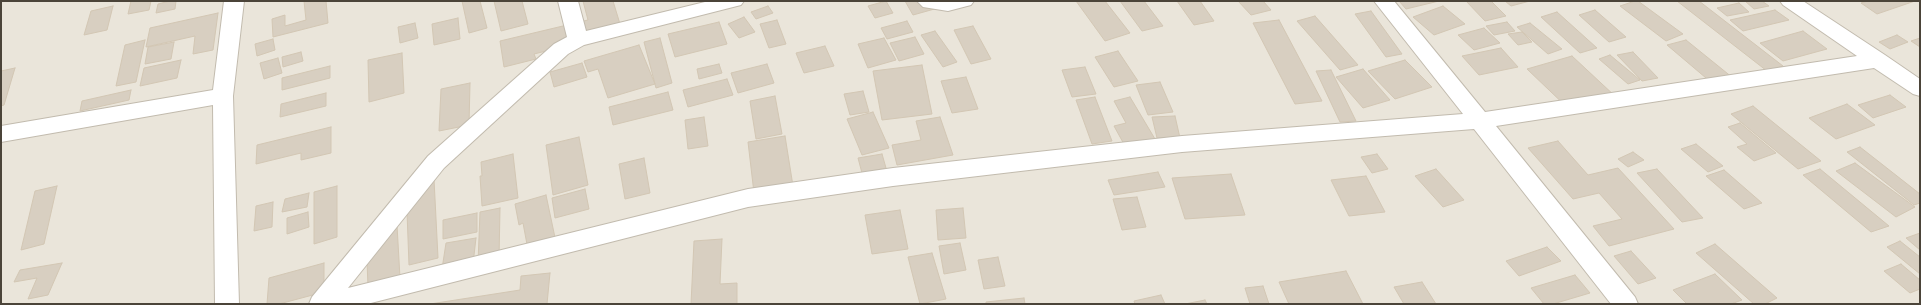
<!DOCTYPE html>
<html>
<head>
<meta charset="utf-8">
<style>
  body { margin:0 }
  #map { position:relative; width:1921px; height:305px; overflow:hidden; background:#f6f3ec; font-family:"Titillium Web",sans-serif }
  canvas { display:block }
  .frame { position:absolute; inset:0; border:2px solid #4b4439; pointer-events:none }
</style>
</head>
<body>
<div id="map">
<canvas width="1921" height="305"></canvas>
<div class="frame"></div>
</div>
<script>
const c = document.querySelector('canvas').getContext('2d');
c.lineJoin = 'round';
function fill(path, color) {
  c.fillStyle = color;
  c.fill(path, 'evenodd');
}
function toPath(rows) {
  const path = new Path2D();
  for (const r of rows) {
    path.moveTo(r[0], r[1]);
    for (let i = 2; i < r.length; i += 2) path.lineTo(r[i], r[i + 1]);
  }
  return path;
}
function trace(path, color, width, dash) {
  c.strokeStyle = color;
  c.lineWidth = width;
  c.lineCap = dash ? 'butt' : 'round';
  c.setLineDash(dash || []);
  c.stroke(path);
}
const residential = toPath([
  [1,1,1920,1,1920,304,1,304]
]);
const building = toPath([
  [131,1,151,1,149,10,128,14,131,1],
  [170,1,176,1,175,9,156,13,158,4,170,1],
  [304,1,326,1,328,23,273,37,272,19,285,15,285,26,306,20,304,1],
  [462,1,480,1,487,28,469,33,462,1],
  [494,1,522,1,528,24,501,31,494,1],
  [583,1,613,1,620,24,574,44,534,54,536,59,504,67,500,41,588,20,583,1],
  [886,1,893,13,875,18,868,6,886,1],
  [905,1,934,1,938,8,913,15,905,1],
  [1076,1,1105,1,1130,33,1105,41,1076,1],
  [1120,1,1144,1,1163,26,1142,31,1120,1],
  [1177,1,1200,1,1214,21,1194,25,1177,1],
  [1238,1,1263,1,1271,10,1251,15,1238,1],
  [1399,1,1439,1,1406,9,1399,1],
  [1466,1,1491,1,1506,16,1485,21,1466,1],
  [1505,1,1530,1,1511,6,1505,1],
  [1635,1,1638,1,1683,34,1666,41,1620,6,1635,1],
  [1677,1,1699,1,1783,66,1767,71,1677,1],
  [1745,1,1762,1,1769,6,1754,9,1745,1],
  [1868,1,1915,1,1877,14,1861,3,1868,1],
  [1739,3,1749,12,1727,16,1717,8,1739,3],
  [113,6,107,30,84,35,91,11,113,6],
  [768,6,773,13,756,19,751,12,768,6],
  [1443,6,1465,24,1434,35,1413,17,1443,6],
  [1595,10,1626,37,1609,42,1579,15,1595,10],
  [1775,10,1789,20,1743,31,1730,20,1775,10],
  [1371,11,1402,54,1386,57,1355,14,1371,11],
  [1557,12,1597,48,1580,53,1541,17,1557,12],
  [218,13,213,50,193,54,195,36,146,47,150,28,218,13],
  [1315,16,1358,65,1340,70,1297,21,1315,16],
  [744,17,755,32,739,38,728,24,744,17],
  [458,18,460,39,434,45,432,24,458,18],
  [777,20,786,44,769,48,760,24,777,20],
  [1279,20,1322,101,1295,104,1253,23,1279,20],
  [907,21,913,32,887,39,881,28,907,21],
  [719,22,727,44,675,57,668,34,719,22],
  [1507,22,1515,31,1494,35,1486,26,1507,22],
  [415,23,418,38,400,43,398,27,415,23],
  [1530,23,1562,49,1548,54,1517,27,1530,23],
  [973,26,991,59,971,64,954,30,973,26],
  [1484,28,1500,43,1474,50,1458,35,1484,28],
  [935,31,957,62,943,67,921,35,935,31],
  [1803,31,1827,49,1783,61,1760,43,1803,31],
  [1522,32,1532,42,1518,45,1508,34,1522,32],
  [1897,35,1908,42,1890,49,1879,42,1897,35],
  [915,37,924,54,899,61,890,43,915,37],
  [660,38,672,83,656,88,644,42,660,38],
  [884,38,896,60,868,68,858,44,884,38],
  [1920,38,1920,47,1911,41,1920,38],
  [273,39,275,50,257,56,255,44,273,39],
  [145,40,136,82,116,86,125,45,145,40],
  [1686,40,1738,82,1719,89,1667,45,1686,40],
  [174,42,171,59,145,64,148,47,174,42],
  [639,45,655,84,608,98,598,69,588,72,584,61,639,45],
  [825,46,834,66,804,73,796,53,825,46],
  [1501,48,1518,67,1479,75,1462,56,1501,48],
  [1118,51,1138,81,1114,87,1095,57,1118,51],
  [301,52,303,61,283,67,282,57,301,52],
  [1633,52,1658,78,1642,81,1617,55,1633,52],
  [402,53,404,93,369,102,368,60,402,53],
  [1610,55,1640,80,1628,84,1599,59,1610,55],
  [1572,56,1616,97,1572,112,1527,69,1572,56],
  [278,58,282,73,264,79,260,63,278,58],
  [181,60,177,78,140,86,144,68,181,60],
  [1405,60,1432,87,1395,99,1368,71,1405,60],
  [582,63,587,77,554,87,550,72,582,63],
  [719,64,722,73,699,79,697,69,719,64],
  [767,64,774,83,738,93,731,73,767,64],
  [922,65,932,114,882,120,873,71,922,65],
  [330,66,330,78,282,90,282,78,330,66],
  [1085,67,1096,94,1072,97,1062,70,1085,67],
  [15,68,4,105,1,106,1,71,15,68],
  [1363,69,1390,100,1363,108,1336,77,1363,69],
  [1331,70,1356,121,1340,122,1316,71,1331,70],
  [966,77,978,109,952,113,941,81,966,77],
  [727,79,733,95,688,107,683,90,727,79],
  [1160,82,1173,112,1148,115,1136,85,1160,82],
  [470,83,469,125,439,131,441,89,470,83],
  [131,90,129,100,80,111,82,101,131,90],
  [863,91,869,112,850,115,844,94,863,91],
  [668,92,673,110,613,125,609,107,668,92],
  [326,93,326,106,280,117,281,104,326,93],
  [1890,95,1906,107,1873,118,1858,105,1890,95],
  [775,96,782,134,756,139,750,101,775,96],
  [1095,97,1112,141,1092,144,1076,100,1095,97],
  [1130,97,1155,139,1125,146,1114,126,1126,123,1114,101,1130,97],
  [1847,104,1875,125,1836,139,1809,118,1847,104],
  [1753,106,1821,161,1798,169,1731,114,1753,106],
  [873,112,889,148,862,155,847,119,873,112],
  [1175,116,1180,138,1157,138,1152,117,1175,116],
  [704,117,708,146,688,149,685,120,704,117],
  [940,117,953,155,897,165,892,145,921,140,916,121,940,117],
  [1740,123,1776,153,1754,161,1737,147,1747,144,1728,127,1740,123],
  [331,127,331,153,301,160,301,153,256,164,257,145,331,127],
  [785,136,793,186,754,193,748,142,785,136],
  [579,137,588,185,553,195,546,145,579,137],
  [1558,141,1588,175,1618,168,1674,229,1609,246,1593,226,1622,219,1599,193,1573,199,1528,148,1558,141],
  [1696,144,1723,166,1708,172,1681,149,1696,144],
  [1860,147,1920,194,1920,203,1914,205,1847,152,1860,147],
  [1633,152,1644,160,1628,167,1618,159,1633,152],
  [513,154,518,198,482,206,480,176,482,176,481,162,513,154],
  [882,154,886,168,862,173,858,158,882,154],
  [1377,154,1388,169,1372,173,1361,157,1377,154],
  [644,158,650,193,625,199,619,164,644,158],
  [1855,163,1915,207,1896,217,1836,171,1855,163],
  [1436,169,1464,200,1443,207,1415,176,1436,169],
  [1657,169,1703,218,1682,222,1637,173,1657,169],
  [1820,169,1889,226,1871,232,1803,175,1820,169],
  [1724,170,1762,203,1744,209,1706,176,1724,170],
  [1158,172,1165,187,1114,195,1108,180,1158,172],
  [1231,174,1245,215,1185,219,1172,178,1231,174],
  [1366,176,1385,212,1349,216,1331,180,1366,176],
  [434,179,438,258,409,265,406,185,434,179],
  [57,186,44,244,21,250,35,191,57,186],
  [337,186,337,237,314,244,314,192,337,186],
  [585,189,589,209,555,218,552,198,585,189],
  [309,193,307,207,282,212,285,199,309,193],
  [546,195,557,247,529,255,523,223,519,225,515,204,546,195],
  [1137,197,1146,227,1122,230,1113,199,1137,197],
  [273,202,272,227,254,231,256,206,273,202],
  [500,208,499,259,478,263,480,212,500,208],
  [963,208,966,238,938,240,936,210,963,208],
  [900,210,908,249,872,254,865,215,900,210],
  [308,212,309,227,287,234,287,218,308,212],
  [477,213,477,232,443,239,443,220,477,213],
  [397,225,400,278,368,287,366,234,397,225],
  [1920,233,1920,250,1906,238,1920,233],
  [476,238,473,264,442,269,446,243,476,238],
  [722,239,720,284,737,283,737,304,691,304,694,241,722,239],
  [1900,241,1920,257,1920,274,1887,247,1900,241],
  [960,243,966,270,944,274,939,246,960,243],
  [1715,244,1777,298,1765,304,1754,304,1696,253,1715,244],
  [1547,247,1561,261,1519,276,1506,261,1547,247],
  [1631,251,1656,278,1638,284,1614,256,1631,251],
  [932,253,946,299,920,304,908,257,932,253],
  [998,257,1005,286,984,289,978,260,998,257],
  [62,263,48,295,28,299,37,278,14,282,20,270,62,263],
  [324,263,324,292,279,304,267,304,269,278,324,263],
  [1901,264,1920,280,1920,289,1910,293,1884,271,1901,264],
  [1346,271,1363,304,1289,304,1279,282,1346,271],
  [550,273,547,304,430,304,520,290,521,276,550,273],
  [1715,274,1742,300,1731,304,1687,304,1673,290,1715,274],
  [1575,275,1590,293,1553,304,1544,304,1531,288,1575,275],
  [1422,282,1436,304,1404,304,1394,287,1422,282],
  [1263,286,1269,304,1250,304,1245,288,1263,286],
  [1161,295,1165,304,1135,304,1134,301,1161,295],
  [1024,298,1025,304,986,304,986,302,1024,298],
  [1205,300,1207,304,1185,304,1205,300]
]);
const minor = toPath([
  [224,1,244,1,233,96,239,304,215,304,213,105,1,142,1,126,213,90,224,1],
  [558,1,578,1,586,31,709,1,744,1,741,5,584,45,568,54,444,168,348,288,748,189,893,168,1182,136,1463,114,1374,1,1394,1,1485,112,1857,56,1783,5,1780,1,1803,1,1885,55,1920,79,1920,96,1913,94,1874,68,1496,126,1635,297,1638,304,1611,304,1474,129,1182,152,893,186,748,207,367,304,309,304,312,297,428,156,554,44,567,37,558,1],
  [917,1,974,1,971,5,948,11,923,7,917,1]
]);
fill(residential, '#eae5da');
fill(building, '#d8cfc1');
trace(building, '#d3c7b4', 1);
trace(minor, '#c2bbae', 2);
fill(minor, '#fff');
</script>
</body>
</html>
